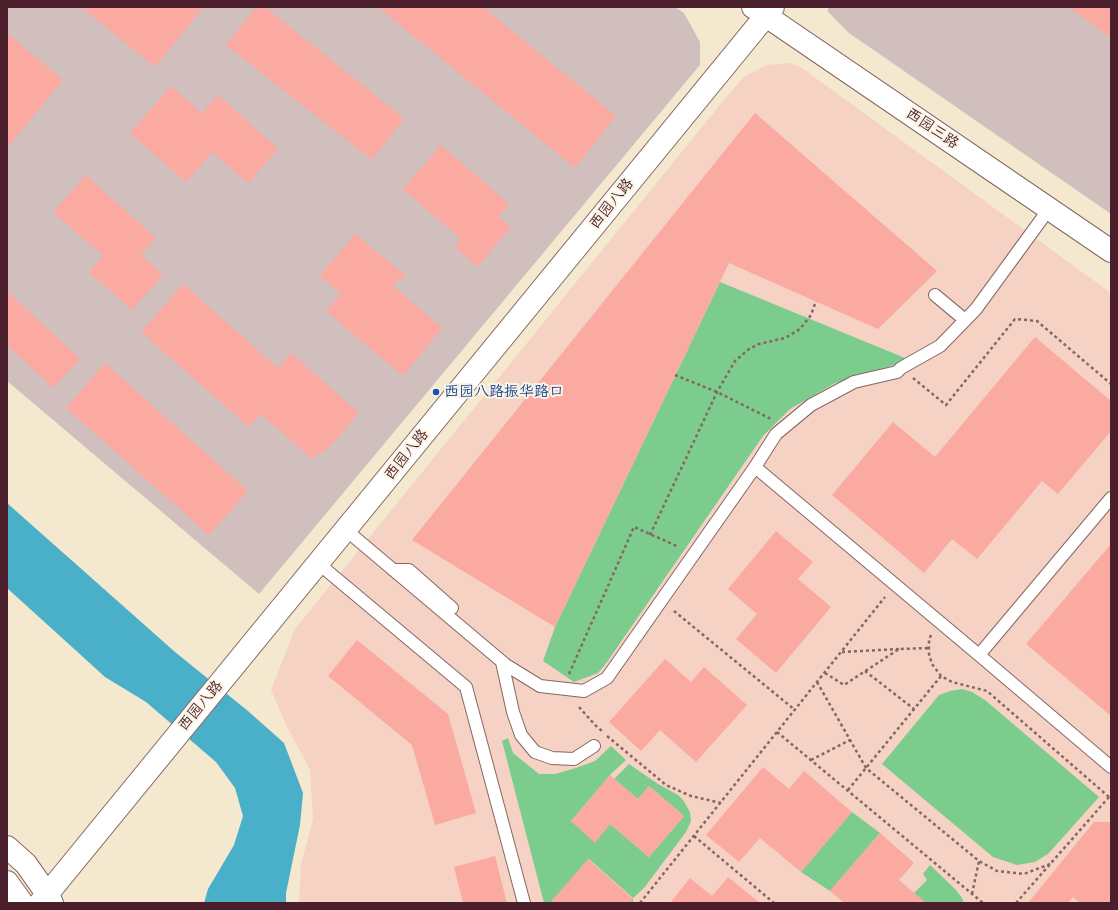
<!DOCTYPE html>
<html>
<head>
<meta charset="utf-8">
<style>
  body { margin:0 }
  #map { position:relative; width:1118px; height:910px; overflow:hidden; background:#f4e9cf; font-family:Sriracha,sans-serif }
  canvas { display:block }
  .frame { position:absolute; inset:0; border:8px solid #4a1f2b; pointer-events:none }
</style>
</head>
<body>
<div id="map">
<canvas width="1118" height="910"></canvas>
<div class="frame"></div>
</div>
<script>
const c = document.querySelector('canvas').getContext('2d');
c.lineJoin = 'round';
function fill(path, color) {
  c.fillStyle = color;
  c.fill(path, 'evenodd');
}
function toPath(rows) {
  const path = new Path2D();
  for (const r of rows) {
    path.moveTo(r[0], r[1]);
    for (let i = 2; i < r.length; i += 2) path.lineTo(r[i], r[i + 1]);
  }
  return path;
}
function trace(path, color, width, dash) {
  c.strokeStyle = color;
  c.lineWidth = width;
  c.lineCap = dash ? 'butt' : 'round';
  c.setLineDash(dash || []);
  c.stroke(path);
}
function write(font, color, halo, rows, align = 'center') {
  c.font = font + ' Sriracha,"LXGW WenKai TC",sans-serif';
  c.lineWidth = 4;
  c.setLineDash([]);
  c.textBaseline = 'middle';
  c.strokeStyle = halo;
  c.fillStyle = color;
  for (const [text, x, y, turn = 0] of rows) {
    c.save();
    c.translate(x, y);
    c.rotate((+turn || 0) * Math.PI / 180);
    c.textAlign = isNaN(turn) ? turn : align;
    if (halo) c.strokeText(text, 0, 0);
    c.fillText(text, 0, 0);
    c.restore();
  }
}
const built = toPath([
  [790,63,802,68,1111,293,1111,903,299,903,301,864,313,819,310,770,286,725,271,690,295,629,723,101,744,77,766,65]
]);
const industrial = toPath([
  [7,7,675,7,684,13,700,42,700,65,259,594,7,381],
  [828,7,1111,7,1111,214,849,33,828,12]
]);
const green = toPath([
  [720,282,905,358,900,363,835,383,790,409,763,436,607,662,598,673,574,682,543,661,555,627],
  [962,689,972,692,985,700,1099,797,1048,854,1035,862,1017,865,993,857,882,764,939,695,950,691],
  [508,738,513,753,539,774,555,774,576,768,595,761,611,746,626,760,610,775,571,821,595,842,610,824,649,857,684,816,649,786,638,799,614,779,629,764,658,784,678,795,683,800,690,812,691,821,686,832,644,888,633,898,633,903,629,903,633,898,589,859,550,903,544,903,502,741],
  [852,812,880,833,830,891,801,872],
  [930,865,955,889,962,898,964,903,926,903,914,893,927,880,923,874]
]);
const water = toPath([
  [7,503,175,652,248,711,284,743,303,793,300,825,286,893,286,903,204,903,208,889,234,845,243,816,235,788,216,762,146,702,105,677,7,588]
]);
const building = toPath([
  [81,7,204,7,155,67],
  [256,7,265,7,404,118,372,160,226,45],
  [378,7,483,7,616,116,575,168],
  [1069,7,1111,7,1111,38],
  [7,33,63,80,7,148],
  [171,86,202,113,218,95,278,149,248,183,212,152,186,182,130,133],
  [755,113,937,271,878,329,729,263,555,627,412,540],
  [441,145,509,204,498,217,511,227,477,267,455,247,461,239,403,189],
  [86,175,156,238,141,255,163,275,132,310,89,272,103,256,53,212],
  [355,234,406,276,392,285,442,328,403,376,326,311,341,294,320,276],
  [183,284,278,368,291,353,359,413,328,448,312,459,261,414,249,427,141,332],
  [7,291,80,359,53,388,7,345],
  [1035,337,1111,401,1111,431,1058,494,1042,481,977,559,952,539,924,573,832,495,893,422,935,457],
  [105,363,248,491,209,535,66,408],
  [776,531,813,562,798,579,831,607,776,673,736,639,757,614,728,589],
  [1111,544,1111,716,1026,644],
  [357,640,448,714,476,813,435,825,412,745,328,676],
  [665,659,691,682,704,667,747,705,696,762,660,730,641,751,609,722],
  [763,767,789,789,804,771,852,812,801,872,760,838,739,862,706,835],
  [610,775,638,799,649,786,684,816,649,857,610,824,595,843,571,821],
  [1094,822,1111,822,1111,903,1080,903,1073,897,1068,903,1028,903],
  [880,833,914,863,899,880,926,903,844,903,830,891],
  [495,856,507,903,463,903,454,867],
  [588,859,633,899,629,903,550,903],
  [728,877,760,903,670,903,690,878,712,896]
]);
const path = toPath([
  [675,375,717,392,771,419],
  [913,378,946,405,1015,319,1037,321,1111,384],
  [650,535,717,392,735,361,749,349,759,344,785,338,800,329,811,315,816,301],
  [674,611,795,710],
  [931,635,929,640,929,654,932,664,941,676,952,682,987,691,1109,797],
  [842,652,899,649],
  [865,671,914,709],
  [825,673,844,685,899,649,929,648],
  [569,674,634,527,679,547],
  [817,682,866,768,979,861,997,871,1024,874,1050,864],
  [579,707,595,725,602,731],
  [777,732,983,903],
  [607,736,666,785,691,796,721,803],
  [811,760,850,740],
  [848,790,941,676],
  [694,836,774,903],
  [972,894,979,861],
  [640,903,885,597],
  [1016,903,1109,797,1111,798]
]);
const service = toPath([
  [935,295,965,320],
  [755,467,979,655,1111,767],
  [346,530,506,665,540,686,584,691,607,678,755,467,776,434,811,405,854,382,897,372,901,368,940,346,976,309,1049,209],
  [319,564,466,687,524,903],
  [393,570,409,570,452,608],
  [979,655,1111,498],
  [502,662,513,712,521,735,535,752,552,758,574,759,594,746]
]);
const tertiary = toPath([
  [753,7,1111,251],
  [40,903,773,7]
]);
const secondary = toPath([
  [7,847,26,864,47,894,52,903],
  [7,882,22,903]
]);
const markers = [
  [436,392,4,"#1a4fb4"]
];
const streetNames = [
  ["西园三路",932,129,34],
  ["西园八路",612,204,-51],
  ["西园八路",407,455,-51],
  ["西园八路",201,706,-50]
];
const transitNames = [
  ["西园八路振华路口",444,392]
];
fill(built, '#f6d2c4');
fill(industrial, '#d1bfbe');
fill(green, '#7bcc8d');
fill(water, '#4aafc9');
fill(building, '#fbaaa1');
trace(service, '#866664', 14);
trace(tertiary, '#866664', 24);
trace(secondary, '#866664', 24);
trace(path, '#866664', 2.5, [3, 3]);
trace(service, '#fff', 12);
trace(tertiary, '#fff', 22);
trace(secondary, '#fff', 22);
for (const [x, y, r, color] of markers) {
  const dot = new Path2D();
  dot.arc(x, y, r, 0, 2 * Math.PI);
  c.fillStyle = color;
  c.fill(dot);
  trace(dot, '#fcf5e5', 1.5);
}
write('15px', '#4a1f2b', '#fcf5e5', streetNames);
write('15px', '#164399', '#fcf5e5', transitNames, 'left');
</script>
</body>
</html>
